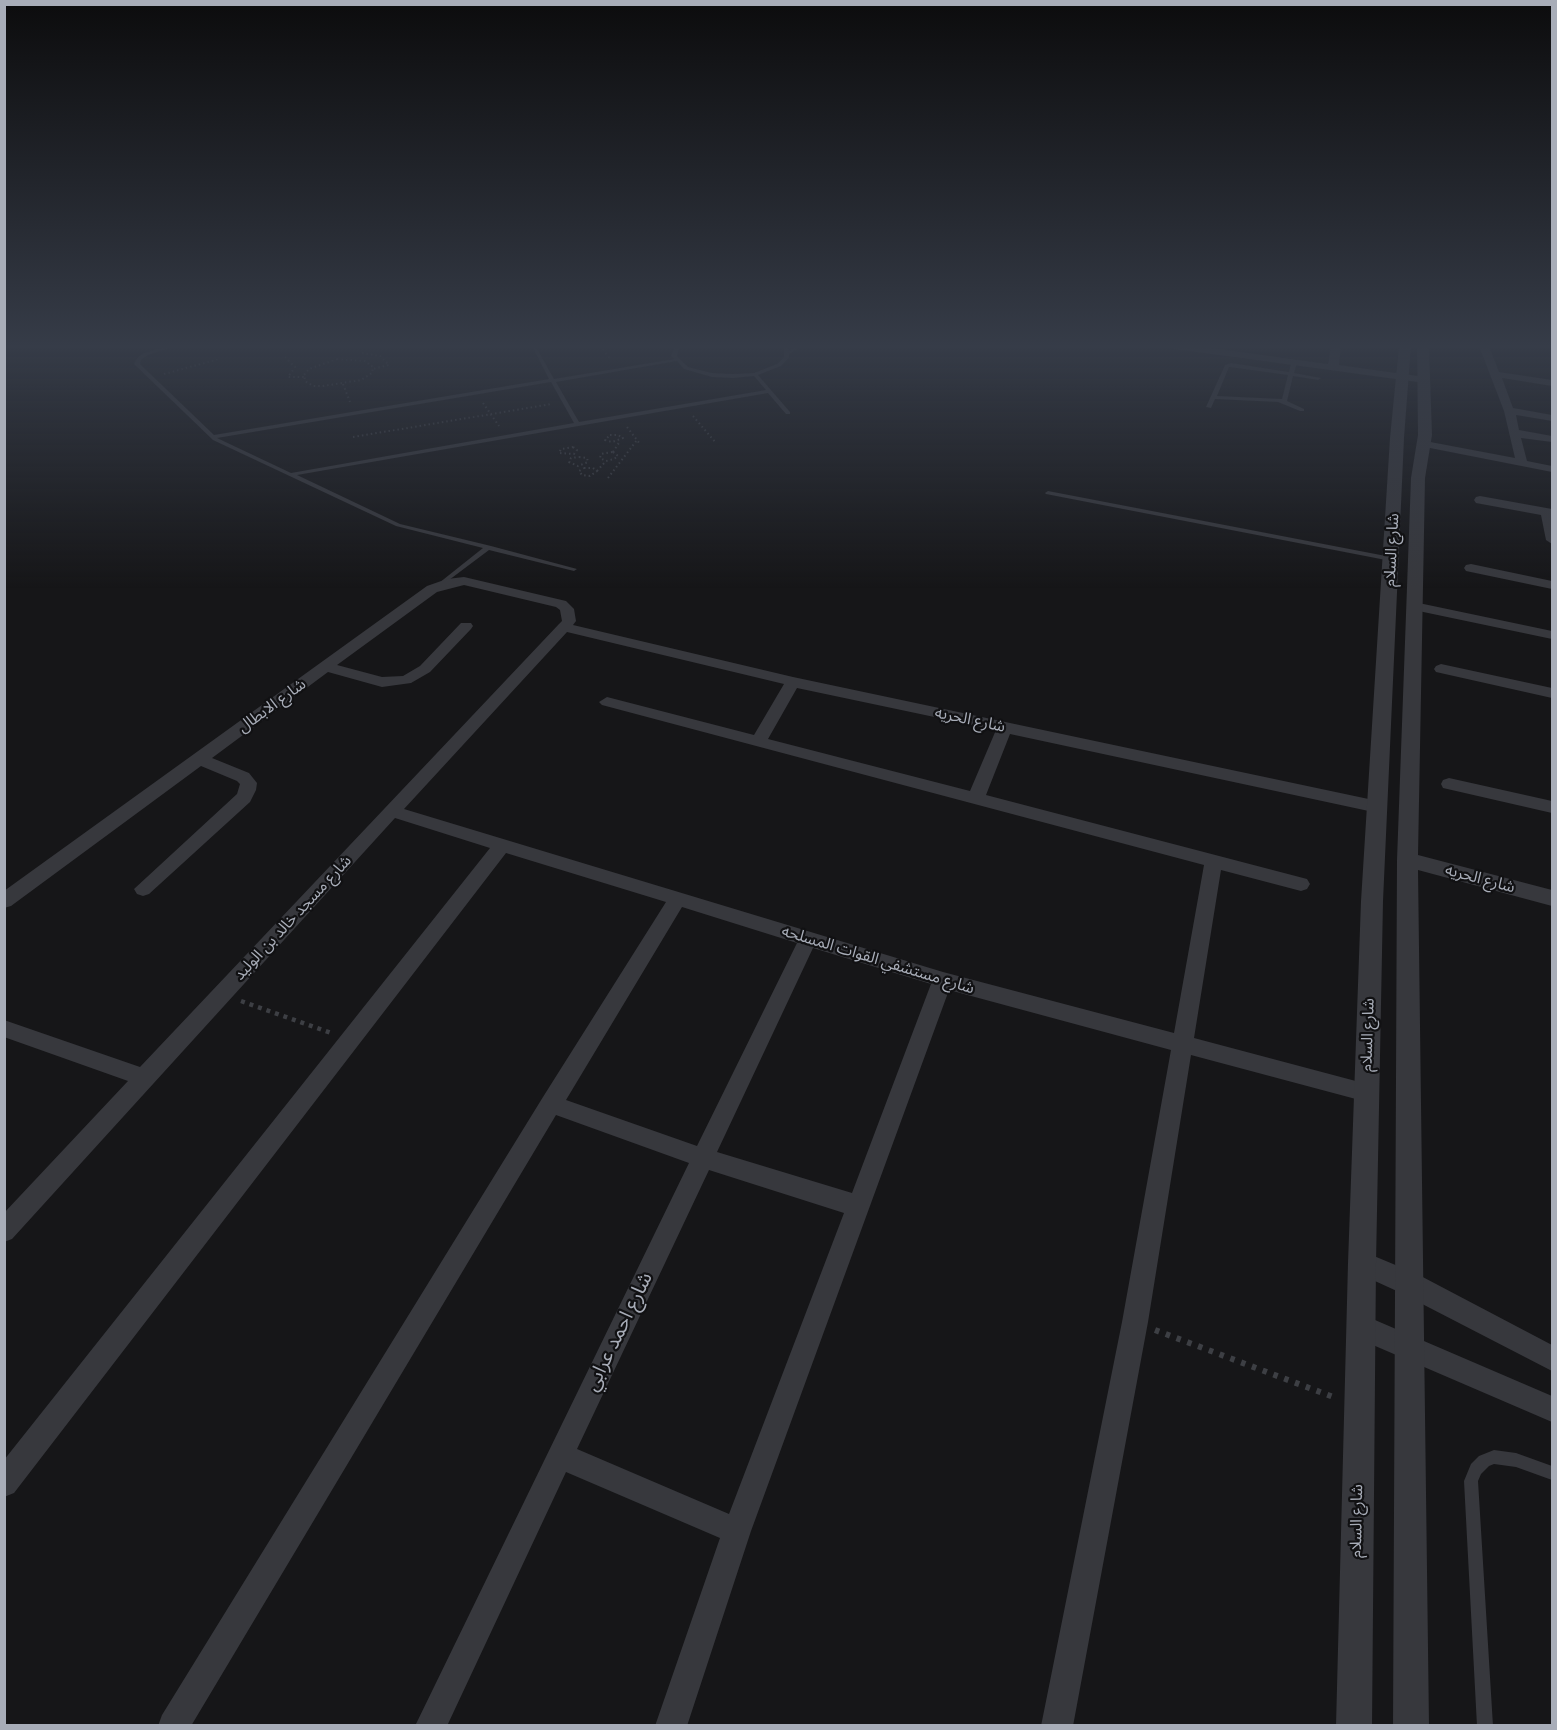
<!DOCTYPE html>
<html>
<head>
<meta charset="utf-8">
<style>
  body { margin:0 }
  #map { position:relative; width:1557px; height:1730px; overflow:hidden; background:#161618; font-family:"Fira Sans Condensed",sans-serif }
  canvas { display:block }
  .frame { position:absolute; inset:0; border:6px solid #a8adb8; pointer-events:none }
</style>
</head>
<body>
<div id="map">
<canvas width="1557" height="1730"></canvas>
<div class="frame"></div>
</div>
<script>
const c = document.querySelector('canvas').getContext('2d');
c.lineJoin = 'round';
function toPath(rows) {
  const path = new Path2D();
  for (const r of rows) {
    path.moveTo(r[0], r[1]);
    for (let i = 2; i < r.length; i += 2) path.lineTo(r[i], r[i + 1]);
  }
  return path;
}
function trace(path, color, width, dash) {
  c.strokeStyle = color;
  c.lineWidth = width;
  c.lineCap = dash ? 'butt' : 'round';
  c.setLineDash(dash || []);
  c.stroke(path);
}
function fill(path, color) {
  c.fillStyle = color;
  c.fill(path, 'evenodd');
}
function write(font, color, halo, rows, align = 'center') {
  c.font = font + ' "Fira Sans Condensed","Noto Sans Arabic",sans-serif';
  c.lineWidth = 4.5;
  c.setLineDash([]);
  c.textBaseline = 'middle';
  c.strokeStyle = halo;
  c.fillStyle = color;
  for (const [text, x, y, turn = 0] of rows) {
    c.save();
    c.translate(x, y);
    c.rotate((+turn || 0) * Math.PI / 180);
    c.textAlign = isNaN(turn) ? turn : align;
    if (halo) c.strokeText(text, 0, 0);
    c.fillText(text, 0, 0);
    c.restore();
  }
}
const pathFar2 = toPath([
  [600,346,611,360],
  [362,353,380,356,389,365,373,369],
  [285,357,295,367,288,377,304,377],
  [337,359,365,361,373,367,372,373,361,380,323,386,313,386,305,381,304,375,309,369,337,359],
  [164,374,219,359],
  [343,384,350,402],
  [483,403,499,426],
  [693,416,716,443],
  [627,427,640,444],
  [610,435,618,435,623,438,612,442,605,440,610,435],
  [353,437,552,404],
  [573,447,577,450,574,454,559,453,561,449,573,447],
  [613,452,618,456,614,459,606,461,600,458,601,454,613,452],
  [613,452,620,441],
  [579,457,587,458,588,462,578,466,569,462,571,458,579,457],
  [584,468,593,468,597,471,590,476,582,475,579,471,584,468],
  [597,471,606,461],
  [608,478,637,440]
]);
const pathFar1 = toPath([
  [241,1001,331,1033]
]);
const path = toPath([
  [1155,1330,1336,1398]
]);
const service = toPath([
  [168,346,175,346,148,355,141,360,140,364,214,435,549,379,532,346,536,347,554,379,674,359,671,356,675,346,679,346,677,356,688,367,712,373,733,374,754,373,777,364,784,357,784,346,788,346,789,351,797,346,802,346,789,354,789,358,781,366,758,375,790,412,790,414,786,414,768,393,297,475,400,524,491,546,577,569,574,571,489,550,441,586,438,584,439,583,483,548,396,526,213,440,134,364,137,358,144,353,168,346],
  [677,361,684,369,712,377,733,378,754,376,766,390,579,422,556,382,677,361],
  [551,382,574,423,291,473,217,438,551,382],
  [1294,361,1297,363,1294,373,1321,378,1318,380,1293,376,1287,401,1304,409,1304,411,1300,411,1278,402,1215,399,1211,408,1206,407,1225,365,1231,363,1289,372,1291,363,1294,361],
  [1229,367,1288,375,1282,399,1217,396,1229,367],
  [1048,491,1391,557,1394,559,1391,561,1046,494,1045,493,1048,491],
  [1494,1450,1516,1453,1552,1466,1552,1480,1516,1467,1494,1464,1489,1466,1481,1474,1478,1481,1493,1726,1477,1726,1464,1481,1471,1464,1479,1456,1494,1450]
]);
const minor = toPath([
  [1170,346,1197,346,1328,364,1331,346,1341,346,1339,365,1425,377,1430,380,1425,383,1175,349,1170,346],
  [1479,346,1489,346,1499,372,1552,380,1552,386,1502,378,1513,408,1552,415,1552,421,1516,415,1519,430,1552,436,1552,442,1521,438,1527,461,1552,466,1552,472,1425,447,1419,444,1425,441,1515,458,1504,411,1479,346],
  [1480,496,1552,509,1552,544,1546,540,1541,515,1476,503,1474,500,1476,497,1480,496],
  [1471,564,1552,581,1552,589,1466,571,1464,568,1466,565,1471,564],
  [464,577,566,601,574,609,576,621,573,625,793,677,1378,801,1384,803,1387,807,1384,811,1378,813,1010,734,986,795,1307,879,1310,884,1307,889,1301,891,1221,870,1194,1038,1367,1084,1375,1086,1378,1093,1375,1100,1367,1102,1191,1055,1148,1322,1073,1726,1041,1726,1122,1322,1171,1050,949,990,751,1531,687,1726,655,1726,720,1538,566,1472,447,1726,415,1726,689,1163,556,1115,191,1726,158,1726,162,1715,543,1097,666,902,506,853,14,1493,4,1497,4,1460,490,848,395,818,12,1239,4,1242,4,1213,128,1081,4,1037,4,1020,140,1067,559,624,562,621,560,610,556,607,464,585,437,592,337,665,382,677,403,676,420,666,461,623,471,623,473,626,471,629,430,672,411,683,382,687,328,672,212,758,249,773,257,783,256,790,250,802,149,894,143,896,137,894,134,889,237,794,240,784,237,781,201,766,11,906,4,908,4,891,427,586,447,579,464,577],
  [567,632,784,684,754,735,607,697,599,702,602,705,1204,865,1174,1033,943,972,404,809,567,632],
  [797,688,996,730,970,791,768,739,797,688],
  [682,907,797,943,697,1146,566,1100,682,907],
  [813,948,931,984,852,1193,717,1152,813,948],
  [709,1170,844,1213,729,1514,577,1449,709,1170],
  [1414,602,1552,631,1552,639,1409,609,1407,606,1409,603,1414,602],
  [1441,664,1552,688,1552,698,1436,672,1434,669,1436,666,1441,664],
  [1449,778,1552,801,1552,813,1443,788,1441,784,1443,780,1449,778],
  [1362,1251,1417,1274,1552,1345,1552,1371,1399,1292,1353,1271,1350,1263,1353,1255,1362,1251],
  [1361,1314,1552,1396,1552,1422,1352,1336,1348,1327,1352,1318,1361,1314]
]);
const tertiary = toPath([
  [1399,346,1411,346,1404,438,1383,901,1376,1263,1372,1726,1336,1726,1348,1263,1361,901,1390,438,1399,346],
  [1417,346,1429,346,1432,435,1425,478,1418,855,1552,890,1552,906,1418,870,1429,1726,1393,1726,1397,860,1411,478,1418,435,1417,346]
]);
const streetNames = [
  ["شارع السلام",1392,550,-87],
  ["شارع الابطال",272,706,-36],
  ["شارع الحريه",970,720,12],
  ["شارع الحريه",1480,879,15],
  ["شارع مسجد خالد بن الوليد",293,918,-47],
  ["شارع مستشفي القوات المسلحه",878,960,17],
  ["شارع السلام",1368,1035,-88],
  ["شارع السلام",1357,1521,-89]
];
const nearStreetnames = [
  ["شارع احمد عرابي",619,1332,-64]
];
trace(pathFar2, '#3d3f44', 2, [1.5, 3]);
trace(pathFar1, '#3d3f44', 4.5, [4, 5]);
trace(path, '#3d3f44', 6, [4.5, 7]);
fill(service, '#37383d');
fill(minor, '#37383d');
fill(tertiary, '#37383d');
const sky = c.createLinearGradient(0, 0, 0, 588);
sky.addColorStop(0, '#0c0c0d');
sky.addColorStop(0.59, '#363c48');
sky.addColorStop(1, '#363c4800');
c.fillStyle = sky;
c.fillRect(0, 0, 1557, 588);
write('16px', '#a8adb8', '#111113', streetNames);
write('20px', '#a8adb8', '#111113', nearStreetnames);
</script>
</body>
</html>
